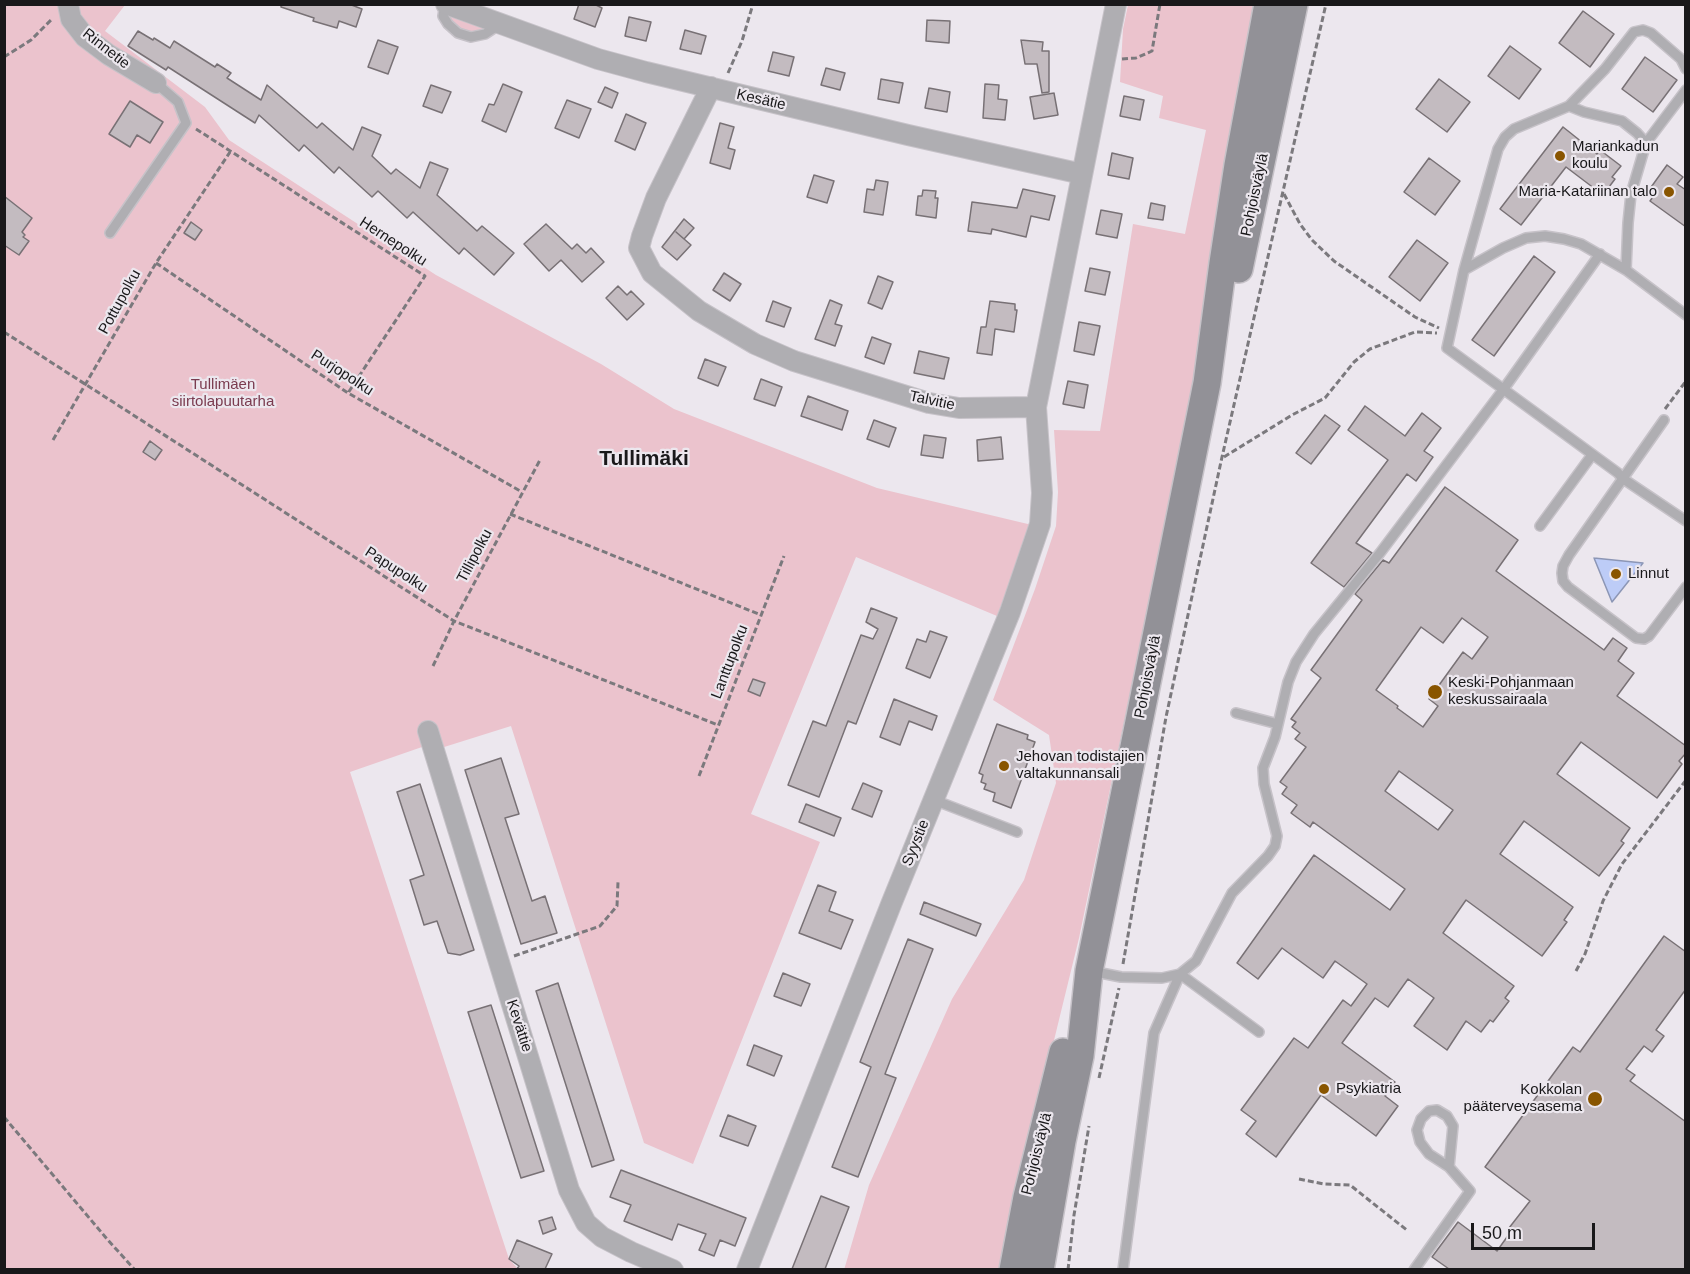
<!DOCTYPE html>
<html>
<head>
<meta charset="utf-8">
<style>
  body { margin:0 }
  #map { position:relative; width:1690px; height:1274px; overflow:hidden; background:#ece7ee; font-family:Arial,sans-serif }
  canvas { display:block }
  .frame { position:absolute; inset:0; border:6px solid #19181a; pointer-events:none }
  .scale { position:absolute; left:1471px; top:1223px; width:124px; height:27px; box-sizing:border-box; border:3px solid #19181a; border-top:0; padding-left:8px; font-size:18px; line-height:21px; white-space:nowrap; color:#19181a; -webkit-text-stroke:4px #ece7ee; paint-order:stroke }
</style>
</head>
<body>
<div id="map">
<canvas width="1690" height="1274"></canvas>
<div class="frame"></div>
<div class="scale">50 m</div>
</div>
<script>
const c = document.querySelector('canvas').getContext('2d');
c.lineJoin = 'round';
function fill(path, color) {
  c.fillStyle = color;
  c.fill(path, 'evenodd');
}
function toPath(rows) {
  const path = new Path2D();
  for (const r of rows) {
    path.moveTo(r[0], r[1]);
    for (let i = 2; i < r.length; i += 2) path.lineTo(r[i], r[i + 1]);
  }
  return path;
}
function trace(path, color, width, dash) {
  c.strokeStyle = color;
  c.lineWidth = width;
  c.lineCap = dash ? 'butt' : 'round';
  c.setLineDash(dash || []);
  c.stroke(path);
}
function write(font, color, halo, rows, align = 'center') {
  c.font = font + ' Arial,sans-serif';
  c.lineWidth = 4.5;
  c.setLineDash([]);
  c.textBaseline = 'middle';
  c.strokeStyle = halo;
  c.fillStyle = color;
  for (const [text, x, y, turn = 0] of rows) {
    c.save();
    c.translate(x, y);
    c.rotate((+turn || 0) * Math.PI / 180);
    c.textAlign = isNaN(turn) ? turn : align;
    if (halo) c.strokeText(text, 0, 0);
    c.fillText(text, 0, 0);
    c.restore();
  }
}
const green = toPath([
  [5,5,63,5,89,33,74,5,125,5,105,31,205,107,229,140,436,275,601,364,674,409,877,488,1032,525,997,616,856,557,751,814,820,842,693,1164,644,1143,511,726,441,748,422,747,350,772,509,1259,518,1269,5,1270],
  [445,5,500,24,471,37,448,24],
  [1128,5,1259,5,1204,338,1079,938,1046,1073,1002,1269,844,1270,869,1185,952,999,1024,880,1056,783,1049,735,993,700,1035,589,1056,526,1058,492,1054,430,1100,431,1133,224,1185,234,1206,130,1159,118,1163,96,1120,82,1123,29]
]);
const water = toPath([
  [1594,558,1643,563,1612,602,1594,558]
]);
const building = toPath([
  [281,4,349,4,362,9,356,27,339,21,337,28,313,21,314,18,281,7,281,4],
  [579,4,594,4,602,8,595,27,574,19,579,4],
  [1583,11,1614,34,1590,67,1559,43,1583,11],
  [629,17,651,22,646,41,625,36,629,17],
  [927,20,950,21,949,43,926,41,927,20],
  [685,30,706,36,701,54,680,49,685,30],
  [138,31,153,40,154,38,170,48,174,41,215,67,217,64,231,73,227,78,261,100,267,85,317,128,322,123,353,150,362,127,381,135,372,156,391,174,396,169,420,188,430,162,448,169,437,195,477,231,482,226,514,253,494,275,464,248,459,254,413,212,407,218,378,191,372,197,339,167,334,173,304,145,299,151,259,115,255,123,168,67,166,70,128,46,138,31],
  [378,40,398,47,388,74,368,67,378,40],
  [1021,40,1043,42,1042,51,1049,51,1049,92,1042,93,1037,64,1025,64,1021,40],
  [1510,46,1541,69,1519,99,1488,76,1510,46],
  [773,52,794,57,789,76,768,71,773,52],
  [1645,57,1677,80,1653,112,1622,89,1645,57],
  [826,68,845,73,840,90,821,85,826,68],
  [881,79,903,83,899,103,878,99,881,79],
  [1439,79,1470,102,1447,132,1416,109,1439,79],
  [503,84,522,92,506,132,482,121,489,104,494,105,503,84],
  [985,84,999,85,998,99,1007,100,1005,120,983,118,985,84],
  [431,85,451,92,442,113,423,106,431,85],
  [605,87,618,93,612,108,598,102,605,87],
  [929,88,950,92,947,112,925,108,929,88],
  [1054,93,1058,115,1034,119,1030,97,1054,93],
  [1124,96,1144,100,1140,120,1120,116,1124,96],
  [567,100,591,109,579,138,555,128,567,100],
  [130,101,163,122,150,143,137,135,130,147,109,134,130,101],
  [626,114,646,123,635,150,615,141,626,114],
  [720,123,734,127,728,148,735,150,730,169,710,163,720,123],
  [1563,127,1597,154,1600,150,1621,166,1612,177,1615,179,1603,195,1566,167,1521,225,1500,209,1563,127],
  [1112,153,1133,158,1129,179,1108,175,1112,153],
  [1429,158,1460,181,1435,215,1404,192,1429,158],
  [1667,165,1683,177,1677,184,1686,190,1686,227,1650,201,1655,194,1649,190,1667,165],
  [814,175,834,181,827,203,807,197,814,175],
  [876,180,888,182,883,215,864,212,867,189,874,190,876,180],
  [1023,189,1055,196,1049,220,1031,216,1026,237,992,229,991,234,968,231,972,202,1017,208,1023,189],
  [923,190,936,191,935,198,938,198,936,218,916,215,918,196,922,196,923,190],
  [4,196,32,218,22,232,25,235,23,237,29,241,19,255,4,245,4,196],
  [1151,203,1165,206,1163,220,1148,218,1151,203],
  [1101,210,1122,214,1117,238,1096,234,1101,210],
  [684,219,694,228,684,239,676,232,691,245,677,260,662,247,684,219],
  [191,222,202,230,195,240,184,233,191,222],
  [546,224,572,249,577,244,586,253,591,248,604,262,582,282,561,260,549,271,524,244,546,224],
  [1417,240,1448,263,1420,301,1389,277,1417,240],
  [1534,256,1555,272,1494,356,1472,340,1534,256],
  [1090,268,1110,272,1105,295,1085,291,1090,268],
  [724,273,741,284,730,301,713,290,724,273],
  [878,276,893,282,882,309,868,303,878,276],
  [618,286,627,295,631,291,644,304,627,320,606,298,618,286],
  [830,300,842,305,835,324,842,326,835,346,815,339,830,300],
  [773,301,791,308,784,327,766,321,773,301],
  [990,301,1015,304,1015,310,1017,310,1014,332,995,329,992,355,977,353,981,327,986,327,990,301],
  [1079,322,1100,326,1094,355,1074,351,1079,322],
  [872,337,891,344,884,364,865,357,872,337],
  [919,351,949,358,944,379,914,373,919,351],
  [705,359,726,367,718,386,698,378,705,359],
  [761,379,782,387,775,406,754,399,761,379],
  [1068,381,1088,385,1084,408,1063,404,1068,381],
  [808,396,848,411,842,430,801,416,808,396],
  [1365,406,1405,436,1422,413,1441,428,1424,451,1433,457,1416,481,1407,474,1356,543,1372,553,1344,587,1311,563,1388,460,1348,430,1365,406],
  [1325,415,1340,426,1311,464,1296,453,1325,415],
  [874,420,896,428,889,447,867,439,874,420],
  [924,435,946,438,943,458,921,455,924,435],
  [1001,437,1003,459,978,461,977,440,1001,437],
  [150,441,162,450,155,460,143,452,150,441],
  [1445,487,1518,540,1496,571,1604,650,1613,638,1627,648,1618,661,1634,673,1617,696,1686,746,1686,753,1679,761,1682,764,1657,798,1581,742,1557,774,1630,828,1621,841,1624,843,1599,876,1524,821,1500,854,1573,907,1564,920,1567,922,1556,937,1542,956,1466,900,1443,933,1514,986,1505,998,1509,1001,1493,1022,1490,1020,1481,1032,1466,1021,1447,1050,1414,1026,1434,998,1408,979,1388,1007,1375,998,1342,1043,1395,1082,1385,1096,1398,1106,1376,1136,1321,1095,1276,1157,1246,1134,1256,1121,1241,1110,1294,1038,1308,1048,1343,1000,1351,1006,1367,984,1335,961,1323,978,1282,948,1258,979,1237,963,1314,855,1390,910,1405,889,1313,822,1310,827,1291,813,1297,805,1282,794,1287,787,1280,782,1306,747,1295,739,1300,733,1292,727,1296,722,1291,719,1321,678,1311,670,1362,600,1355,594,1383,560,1389,563,1445,487],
  [1462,618,1488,637,1472,659,1463,652,1429,699,1438,706,1423,727,1397,708,1398,706,1376,690,1421,627,1443,643,1462,618],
  [1399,771,1453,810,1438,830,1385,791,1399,771],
  [871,608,897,618,856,724,848,721,819,797,788,785,813,721,826,726,861,635,873,639,878,629,866,622,871,608],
  [930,631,947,637,930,678,906,668,917,639,926,642,930,631],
  [753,679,765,683,760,696,748,691,753,679],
  [894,699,937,716,932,730,909,721,900,745,880,737,894,699],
  [997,724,1028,735,1027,739,1035,742,1011,808,993,801,995,793,984,789,986,784,981,782,983,775,979,773,997,724],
  [501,758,519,814,505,818,532,901,545,896,557,933,521,944,465,770,501,758],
  [863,783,882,791,872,817,852,809,863,783],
  [420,784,474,950,460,955,448,953,437,921,424,925,410,880,424,875,397,792,420,784],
  [806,804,841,818,834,836,799,822,806,804],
  [818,885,836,892,829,911,853,920,841,949,799,933,818,885],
  [924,902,981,924,976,936,920,914,924,902],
  [1664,936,1686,952,1686,989,1656,1030,1664,1036,1652,1052,1644,1046,1626,1069,1635,1075,1630,1081,1686,1122,1686,1269,1449,1269,1432,1257,1458,1222,1497,1251,1512,1230,1509,1228,1530,1201,1485,1167,1573,1047,1580,1052,1664,936],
  [908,939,933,949,885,1074,896,1078,858,1177,832,1167,871,1067,860,1062,908,939],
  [783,973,810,984,801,1006,774,996,783,973],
  [558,983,614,1160,592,1167,536,991,558,983],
  [491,1005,544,1171,521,1178,468,1012,491,1005],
  [754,1045,782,1056,774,1076,747,1065,754,1045],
  [728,1115,756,1126,748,1146,720,1136,728,1115],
  [621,1170,746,1218,735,1246,720,1240,714,1256,699,1250,706,1234,678,1224,672,1240,624,1221,631,1205,610,1197,621,1170],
  [821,1196,849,1207,825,1269,792,1269,821,1196],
  [552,1217,556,1229,543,1234,539,1221,552,1217],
  [517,1240,552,1254,545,1269,517,1269,519,1266,509,1259,517,1240]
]);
const path = toPath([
  [4,57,31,40,52,19],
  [1122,59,1136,58,1152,51,1160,4],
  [728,73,742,41,753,4],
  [196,129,425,276,348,393],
  [1284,194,1300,224,1312,240,1334,261,1415,317,1439,328],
  [156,263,348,393,522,492],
  [4,332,454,621,718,725],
  [1665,409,1686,381],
  [53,440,156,263,230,152],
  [1224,457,1292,415,1325,398,1354,362,1370,349,1415,332,1437,333],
  [510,514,761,615],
  [433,666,454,621,540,460],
  [699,776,784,556],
  [514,956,600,926,617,906,618,882],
  [1123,964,1166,717,1222,457,1326,4],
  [1576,971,1585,954,1603,901,1622,864,1686,780],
  [1099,1078,1119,988],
  [4,1117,107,1239,135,1270],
  [1299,1179,1324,1184,1350,1185,1408,1231],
  [1068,1270,1074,1215,1089,1126]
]);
const service = toPath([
  [445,4,443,16,448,24,458,33,471,37,485,34,500,24],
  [1569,106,1605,69,1634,32,1643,30,1651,33,1681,59,1686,69],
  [1646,143,1686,90],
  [110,233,186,123,178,102,156,83],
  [1464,270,1498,149,1505,137,1514,129,1569,106,1584,112,1622,121,1637,133,1646,143,1631,194,1628,223,1626,270],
  [1686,315,1626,270,1581,244,1564,239,1545,236,1526,238,1503,248,1464,270,1447,348,1618,473,1622,478,1686,521],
  [1664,420,1569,555,1563,566,1562,573,1563,581,1568,587,1636,638,1644,639,1649,636,1686,587],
  [1540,526,1592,455],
  [1236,713,1278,724],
  [934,800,1017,832],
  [1091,971,1121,977,1162,978,1180,974,1196,961,1232,893,1268,856,1275,846,1277,836,1264,784,1263,768,1275,737,1288,682,1296,662,1314,634,1380,553,1503,390,1600,254],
  [1180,974,1259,1032],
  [1123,1270,1154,1033,1180,974],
  [1414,1270,1470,1191,1449,1167,1429,1154,1420,1142,1417,1130,1421,1119,1429,1111,1437,1110,1447,1116,1453,1126,1449,1167]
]);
const minor = toPath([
  [68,4,71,19,85,37,109,55,156,83],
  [446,4,598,59,646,72,908,135,1082,174],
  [711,87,656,198,642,236,639,248,652,273,699,311,755,344,794,361,929,403,959,408,1036,407],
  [428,731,569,1190,586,1223,602,1237,631,1252,673,1270],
  [747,1270,892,902,1010,612,1040,524,1042,493,1036,407,1116,4]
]);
const secondary = toPath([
  [1239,269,1294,4],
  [1013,1270,1027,1197,1063,1052],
  [1040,1270,1062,1141,1080,1056,1089,971,1207,383,1223,263,1238,165,1268,4]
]);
const markers = [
  [1560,156,6,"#895500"],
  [1669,192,6,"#895500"],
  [1616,574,6,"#895500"],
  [1435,692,8,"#895500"],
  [1004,766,6,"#895500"],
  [1324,1089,6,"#895500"],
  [1595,1099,8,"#895500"]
];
const streetNames = [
  ["Rinnetie",106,49,38],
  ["Kesätie",761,100,13],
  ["Pohjoisväylä",1255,195,-78],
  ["Hernepolku",393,242,33],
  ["Pottupolku",120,302,-61],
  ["Purjopolku",342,373,33],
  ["Talvitie",932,401,12],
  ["Tillipolku",475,556,-62],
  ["Papupolku",396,570,33],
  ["Lanttupolku",730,662,-69],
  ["Pohjoisväylä",1148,677,-79],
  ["Syystie",916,843,-68],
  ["Kevättie",519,1026,72],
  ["Pohjoisväylä",1037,1154,-76]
];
const poiNames = [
  ["Mariankadun",1572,147],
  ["koulu",1572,164],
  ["Maria-Katariinan talo",1657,192,"right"],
  ["Linnut",1628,574],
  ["Keski-Pohjanmaan",1448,683],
  ["keskussairaala",1448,700],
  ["Jehovan todistajien",1016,757],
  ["valtakunnansali",1016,774],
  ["Psykiatria",1336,1089],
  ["Kokkolan",1582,1090,"right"],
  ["pääterveysasema",1582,1107,"right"]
];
const parkNames = [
  ["Tullimäen",223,385],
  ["siirtolapuutarha",223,402]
];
const districtNames = [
  ["Tullimäki",644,459]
];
fill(green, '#ebc3cd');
fill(water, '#bdccf7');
trace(water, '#8c96b5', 1.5);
fill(building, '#c3bbc0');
trace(building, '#787175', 1.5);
trace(service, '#c6c2c8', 12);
trace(minor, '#c6c2c8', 22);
trace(secondary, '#c6c2c8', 30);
trace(path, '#7b797d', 3, [6, 3]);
trace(service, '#afaeb2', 9);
trace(minor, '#afaeb2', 20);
trace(secondary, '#929197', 27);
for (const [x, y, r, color] of markers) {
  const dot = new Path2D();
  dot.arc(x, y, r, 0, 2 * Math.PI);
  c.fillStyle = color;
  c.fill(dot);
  trace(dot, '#ece7ee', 2);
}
write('15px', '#19181a', '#ece7ee', streetNames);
write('15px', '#19181a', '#ece7ee', poiNames, 'left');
write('15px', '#7a3b4f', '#ece7ee', parkNames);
write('bold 21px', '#19181a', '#ece7ee', districtNames);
</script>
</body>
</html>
